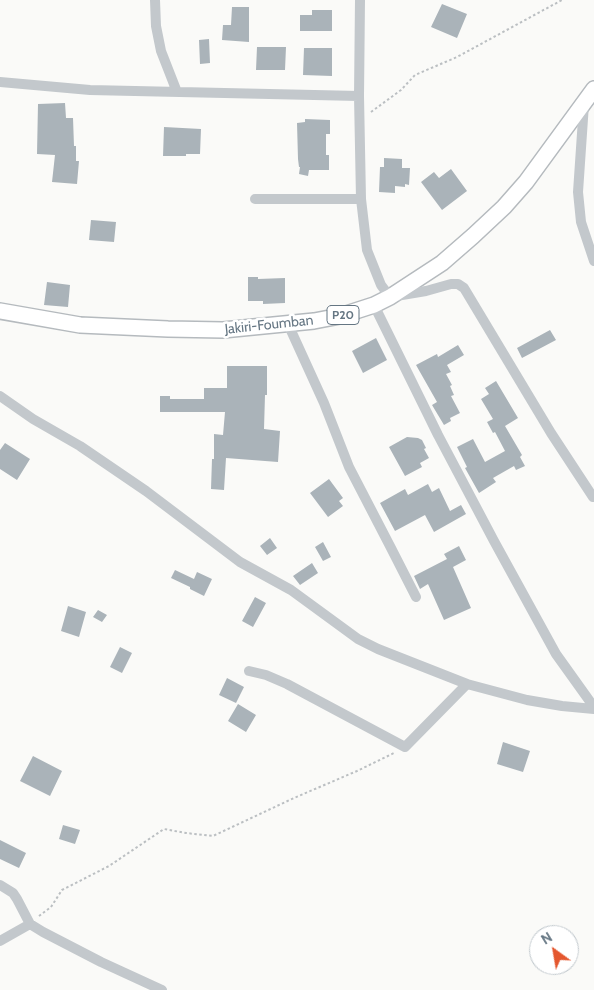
<!DOCTYPE html>
<html>
<head>
<meta charset="utf-8">
<style>
  body { margin:0 }
  #map { position:relative; width:594px; height:990px; overflow:hidden; background:#fafaf8; font-family:Cabin,sans-serif }
  canvas { display:block }
  .north { position:absolute; left:529px; top:925px; width:50px; height:50px; box-sizing:border-box; background:#fff; border:1px solid #c1c8cd; border-radius:50%; rotate:328deg; font-size:14px; font-weight:700; line-height:20px; text-align:center; color:#657683 }
  .north::after { content:''; display:block; margin:auto; width:18px; height:22px; background:#e4572e; clip-path:polygon(50% 0,100% 100%,50% 72%,0 100%) }
</style>
</head>
<body>
<div id="map">
<canvas width="594" height="990"></canvas>
<div class="north">N</div>
</div>
<script>
const c = document.querySelector('canvas').getContext('2d');
c.lineJoin = 'round';
function fill(path, color) {
  c.fillStyle = color;
  c.fill(path, 'evenodd');
}
function toPath(rows) {
  const path = new Path2D();
  for (const r of rows) {
    path.moveTo(r[0], r[1]);
    for (let i = 2; i < r.length; i += 2) path.lineTo(r[i], r[i + 1]);
  }
  return path;
}
function trace(path, color, width, dash) {
  c.strokeStyle = color;
  c.lineWidth = width;
  c.lineCap = dash ? 'butt' : 'round';
  c.setLineDash(dash || []);
  c.stroke(path);
}
function write(font, color, halo, rows, align = 'center') {
  c.font = font + ' Cabin,sans-serif';
  c.lineWidth = 5;
  c.setLineDash([]);
  c.textBaseline = 'middle';
  c.strokeStyle = halo;
  c.fillStyle = color;
  for (const [text, x, y, turn = 0] of rows) {
    c.save();
    c.translate(x, y);
    c.rotate((+turn || 0) * Math.PI / 180);
    c.textAlign = isNaN(turn) ? turn : align;
    if (halo) c.strokeText(text, 0, 0);
    c.fillText(text, 0, 0);
    c.restore();
  }
}
const building = toPath([
  [442,4,467,14,457,38,431,27],
  [232,7,249,7,249,42,222,40,223,25,231,25],
  [312,10,332,10,332,31,300,31,300,15,312,15],
  [209,39,210,63,200,64,199,40],
  [257,47,286,47,285,70,256,70],
  [304,48,332,48,332,76,303,75],
  [65,103,66,118,73,118,74,146,76,146,76,161,79,161,77,184,52,182,55,155,37,154,38,104],
  [305,119,330,120,330,134,326,134,326,155,329,155,329,170,309,170,308,176,299,174,300,167,299,167,298,159,297,123,305,122],
  [164,127,201,129,200,154,186,154,186,156,163,156],
  [384,158,402,159,402,168,410,168,409,185,405,184,405,187,395,186,395,193,379,192,380,167,384,167],
  [451,169,467,191,442,210,421,182,434,172,439,178],
  [91,220,116,222,114,242,89,240],
  [248,277,258,277,258,279,285,278,285,303,263,304,263,301,248,301],
  [47,282,70,285,68,307,44,305],
  [550,330,556,340,522,358,517,348],
  [376,338,387,360,363,373,352,351],
  [458,345,464,355,447,365,451,372,446,374,452,385,450,386,454,395,451,396,460,413,450,418,451,421,444,425,432,405,437,402,416,365,437,354,438,357],
  [227,366,267,366,267,395,265,395,264,429,280,431,278,462,226,458,224,490,211,489,212,459,214,459,214,434,223,435,225,412,160,412,160,396,170,396,170,399,204,399,204,388,227,388],
  [496,381,518,418,505,426,522,455,520,457,525,466,516,470,514,466,493,478,496,482,479,493,465,468,467,467,457,447,473,439,485,462,505,451,495,432,493,433,487,422,493,419,481,399,489,394,485,388],
  [407,437,418,438,422,440,426,448,424,449,429,458,420,463,422,467,405,476,389,447],
  [5,443,30,459,17,480,0,469,0,450],
  [329,479,343,498,339,501,343,506,328,517,310,493],
  [428,484,432,492,439,488,450,511,461,505,466,514,434,532,425,515,395,531,380,503,405,489,408,495],
  [270,538,277,548,267,555,260,546],
  [323,542,331,557,323,561,315,547],
  [459,546,466,560,453,567,471,608,444,620,428,584,420,589,414,576,447,559,444,554],
  [312,563,318,573,300,585,293,576],
  [175,570,194,579,197,572,212,579,204,596,190,589,190,587,171,578],
  [255,597,266,603,253,627,242,621],
  [68,606,86,612,79,637,61,631],
  [98,610,107,615,102,622,93,617],
  [120,647,132,653,122,673,110,667],
  [227,678,244,687,236,703,219,695],
  [238,704,256,715,246,732,228,721],
  [503,742,530,751,523,772,497,764],
  [33,756,62,771,50,796,20,781],
  [63,825,80,830,75,844,59,839],
  [0,840,26,853,19,868,0,859]
]);
const path = toPath([
  [371,112,401,90,415,75,457,57,562,0],
  [39,916,51,907,62,890,109,866,164,829,186,833,213,836,294,798,357,771,394,753]
]);
const minor = toPath([
  [155,0,156,26,161,51,177,92],
  [360,0,359,96,361,199,367,250,381,285,390,297,426,291,451,284,458,284,464,288,551,433,593,497],
  [0,82,90,90,359,96],
  [584,104,578,192,581,222,594,261],
  [255,199,361,199],
  [374,305,438,435,494,541,556,654,594,707],
  [288,324,324,403,349,467,391,548,416,597],
  [0,396,33,419,80,446,146,491,240,562,291,590,358,639,378,649,467,684,527,700,562,706,594,709],
  [249,671,266,675,287,684,405,747,467,684],
  [0,885,13,893,17,899,30,924,43,932,101,962,162,990],
  [0,941,30,924]
]);
const primary = toPath([
  [0,311,80,325,168,329,223,330,314,321,340,316,374,305,390,297,442,263,473,236,504,207,526,182,594,89]
]);
const shields = [
  [343,315,32]
];
const shieldNames = [
  ["P20",343,315]
];
const streetNames = [
  ["Jakiri-Foumban",269,325,-6]
];
fill(building, '#aab3b9');
trace(primary, '#b5babe', 18);
trace(path, '#bbbfc2', 2, [2.5, 2.5]);
trace(minor, '#c3c8cc', 10);
trace(primary, '#fff', 15);
for (const [x, y, w] of shields) {
  const box = new Path2D();
  box.roundRect(x - w / 2, y - 9.5, w, 19, 4);
  c.fillStyle = '#fff';
  c.fill(box);
  trace(box, '#657683', 1);
}
write('bold 12px', '#657683', null, shieldNames);
write('14px', '#657683', '#fff', streetNames);
</script>
</body>
</html>
